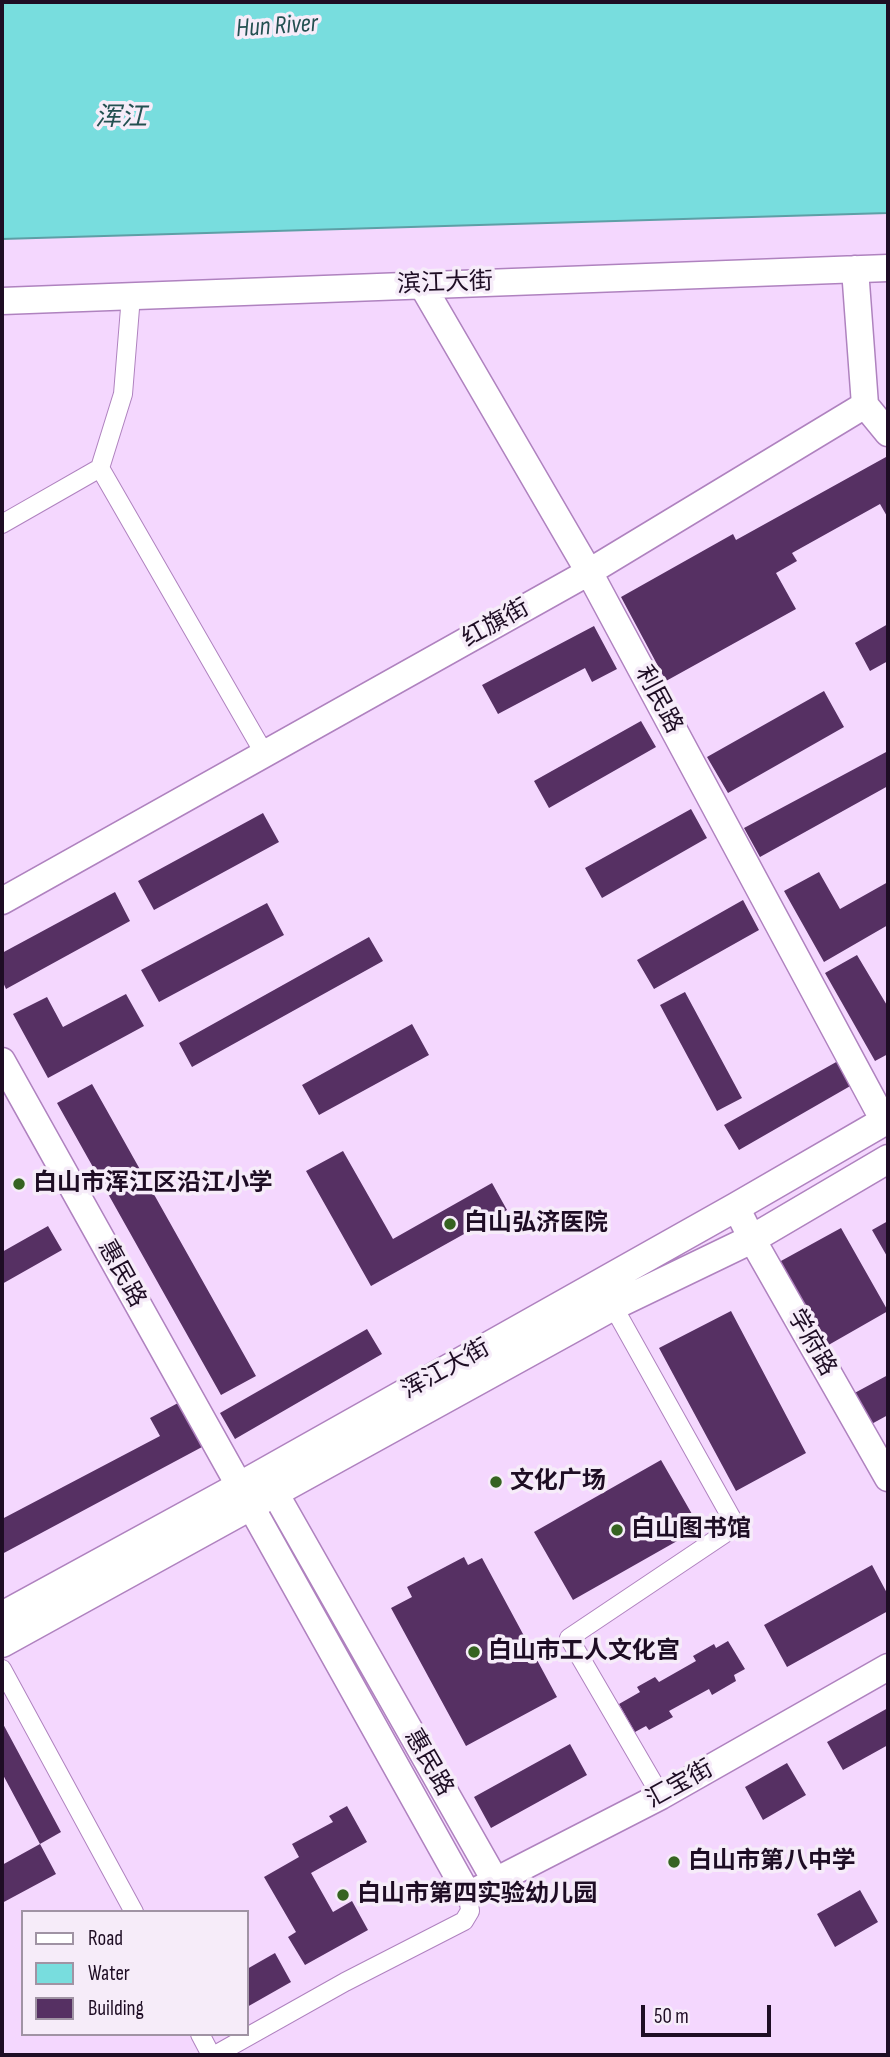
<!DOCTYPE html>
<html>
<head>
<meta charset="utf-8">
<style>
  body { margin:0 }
  #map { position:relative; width:890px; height:2057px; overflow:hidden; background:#f4d7fe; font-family:"Sofia Sans Condensed",sans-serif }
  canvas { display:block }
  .frame { position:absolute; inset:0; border:4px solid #1e0d24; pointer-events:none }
  .legend { position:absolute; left:21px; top:1910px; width:228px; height:126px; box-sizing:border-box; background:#f6ecf9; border:2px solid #a093a4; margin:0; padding:9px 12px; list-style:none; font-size:21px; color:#1e0d24 }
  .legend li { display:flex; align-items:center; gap:14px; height:35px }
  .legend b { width:35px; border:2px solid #a093a4 }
  .scale { position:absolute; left:641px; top:2005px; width:130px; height:32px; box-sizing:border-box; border:4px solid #1e0d24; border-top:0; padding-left:9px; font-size:21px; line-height:24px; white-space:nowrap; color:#1e0d24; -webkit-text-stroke:5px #f6ecf9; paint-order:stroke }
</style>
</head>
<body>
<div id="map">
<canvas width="890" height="2057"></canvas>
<div class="frame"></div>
<ul class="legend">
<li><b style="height:9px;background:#fff"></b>Road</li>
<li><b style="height:19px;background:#78ddde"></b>Water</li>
<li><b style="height:19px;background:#563063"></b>Building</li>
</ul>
<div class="scale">50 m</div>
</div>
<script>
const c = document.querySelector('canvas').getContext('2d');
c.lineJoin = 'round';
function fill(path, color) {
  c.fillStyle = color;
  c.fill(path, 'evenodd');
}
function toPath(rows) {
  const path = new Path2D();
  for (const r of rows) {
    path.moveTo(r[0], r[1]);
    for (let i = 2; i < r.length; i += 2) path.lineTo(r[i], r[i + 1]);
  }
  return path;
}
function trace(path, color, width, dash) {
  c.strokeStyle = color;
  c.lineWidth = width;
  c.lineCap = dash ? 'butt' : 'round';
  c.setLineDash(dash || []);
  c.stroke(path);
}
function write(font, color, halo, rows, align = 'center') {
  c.font = font + ' "Sofia Sans Condensed","Noto Sans SC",sans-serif';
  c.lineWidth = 7;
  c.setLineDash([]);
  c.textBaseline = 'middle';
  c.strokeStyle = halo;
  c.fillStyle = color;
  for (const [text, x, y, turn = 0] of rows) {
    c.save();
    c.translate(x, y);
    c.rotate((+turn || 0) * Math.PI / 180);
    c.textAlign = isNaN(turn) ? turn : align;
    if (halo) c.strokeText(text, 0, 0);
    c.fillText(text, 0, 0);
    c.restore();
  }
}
const water = toPath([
  [2,2,888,2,888,213,2,239,2,2]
]);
const building = toPath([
  [886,457,888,461,888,518,880,504,792,553,797,561,776,573,796,609,666,681,621,597,733,534,736,540],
  [888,624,888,661,870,671,855,643],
  [594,626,617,669,592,682,585,668,498,714,482,685],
  [824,691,844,727,728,793,707,757],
  [641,721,656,747,549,808,534,781],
  [888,751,888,786,760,857,744,828],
  [691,809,707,838,602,898,585,868],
  [263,813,279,842,154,910,138,881],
  [819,872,840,909,888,882,888,925,824,962,784,891],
  [115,892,130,921,6,989,2,980,2,953],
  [743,900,759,930,654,989,637,960],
  [267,903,284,935,159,1002,141,970],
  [369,937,383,961,192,1067,179,1043],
  [857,955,888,1007,888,1054,875,1061,825,973],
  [685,992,742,1098,717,1111,660,1005],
  [126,994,144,1026,48,1078,13,1014,47,997,63,1027],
  [412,1024,429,1055,319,1115,302,1085],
  [838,1061,852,1085,739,1150,724,1125],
  [92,1084,256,1376,221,1395,57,1103],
  [343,1151,393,1239,492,1183,507,1210,371,1286,306,1171],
  [888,1221,888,1258,872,1230],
  [48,1226,62,1250,2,1284,2,1252],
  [841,1228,888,1311,818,1351,770,1267],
  [731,1311,806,1453,736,1491,659,1348],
  [367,1329,382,1354,235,1439,220,1413],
  [888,1375,888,1415,866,1427,849,1396],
  [178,1403,202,1447,2,1554,2,1519,160,1436,150,1418],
  [661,1460,700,1528,573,1600,534,1532],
  [464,1557,468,1565,482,1558,557,1697,466,1746,391,1608,412,1597,407,1587],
  [872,1565,888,1595,888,1611,787,1667,764,1625],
  [728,1641,745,1669,734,1675,736,1681,712,1695,709,1689,669,1711,673,1717,649,1730,646,1726,635,1732,619,1704,640,1692,637,1687,655,1677,659,1682,696,1661,693,1656,714,1644,716,1648],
  [888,1708,888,1745,843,1770,827,1742],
  [2,1722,61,1832,40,1844,2,1773],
  [570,1744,587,1775,491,1828,474,1797],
  [787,1763,806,1795,763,1820,745,1787],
  [347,1806,367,1842,311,1873,333,1912,352,1901,368,1930,305,1965,288,1937,296,1932,264,1877,299,1857,292,1844,333,1822,329,1816],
  [40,1844,56,1874,2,1903,2,1865],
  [860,1890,878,1922,835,1947,817,1914],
  [275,1953,291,1982,247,2007,247,1969]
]);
const street = toPath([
  [131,296,123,394,100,468,264,753],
  [2,524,100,468],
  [613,1306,736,1526,569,1638,661,1796],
  [2,1669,134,1912],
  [200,2034,211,2055],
  [215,2055,345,1982,464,1921,470,1911,468,1895]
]);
const secondary = toPath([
  [855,269,865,405],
  [422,285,589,572,884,1121],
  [2,301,888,268],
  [865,405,888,433],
  [2,901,589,572,865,405],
  [2,1061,468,1895,661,1796,888,1667],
  [736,1207,752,1239,888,1478],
  [255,1489,275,1493,496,1882]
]);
const primary = toPath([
  [2,1616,240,1486,736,1207,888,1119],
  [2,1643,613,1306,752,1239,888,1159]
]);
const markers = [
  [19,1184,7,"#366321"],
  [450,1224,7,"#366321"],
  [496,1482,7,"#366321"],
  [617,1530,7,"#366321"],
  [474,1652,7,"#366321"],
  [674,1862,7,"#366321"],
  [343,1895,7,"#366321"]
];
const streetNames = [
  ["滨江大街",445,284,-2],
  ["红旗街",496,624,-29],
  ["利民路",658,700,62],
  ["惠民路",121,1274,61],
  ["学府路",811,1343,60],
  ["浑江大街",446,1370,-29],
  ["惠民路",428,1763,60],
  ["汇宝街",680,1785,-29]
];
const poiNames = [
  ["白山市浑江区沿江小学",33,1184],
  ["白山弘济医院",464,1224],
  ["文化广场",510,1482],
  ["白山图书馆",631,1530],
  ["白山市工人文化宫",488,1652],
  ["白山市第八中学",688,1862],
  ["白山市第四实验幼儿园",357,1895]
];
const waterNames = [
  ["Hun River",277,27,-4],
  ["浑江",121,118]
];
fill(water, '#78ddde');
trace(water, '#5d9fa6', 2);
fill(building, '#563063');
trace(street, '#af82bf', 20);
trace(secondary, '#af82bf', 29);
trace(primary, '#af82bf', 31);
trace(street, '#fff', 18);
trace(secondary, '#fff', 26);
trace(primary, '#fff', 28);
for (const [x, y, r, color] of markers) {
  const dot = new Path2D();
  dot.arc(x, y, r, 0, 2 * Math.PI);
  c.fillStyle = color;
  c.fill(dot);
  trace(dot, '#f6ecf9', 2.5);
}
write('24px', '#1e0d24', '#f6ecf9', streetNames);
write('bold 24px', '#1e0d24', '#f6ecf9', poiNames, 'left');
write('italic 26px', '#235051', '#f6ecf9', waterNames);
</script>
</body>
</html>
